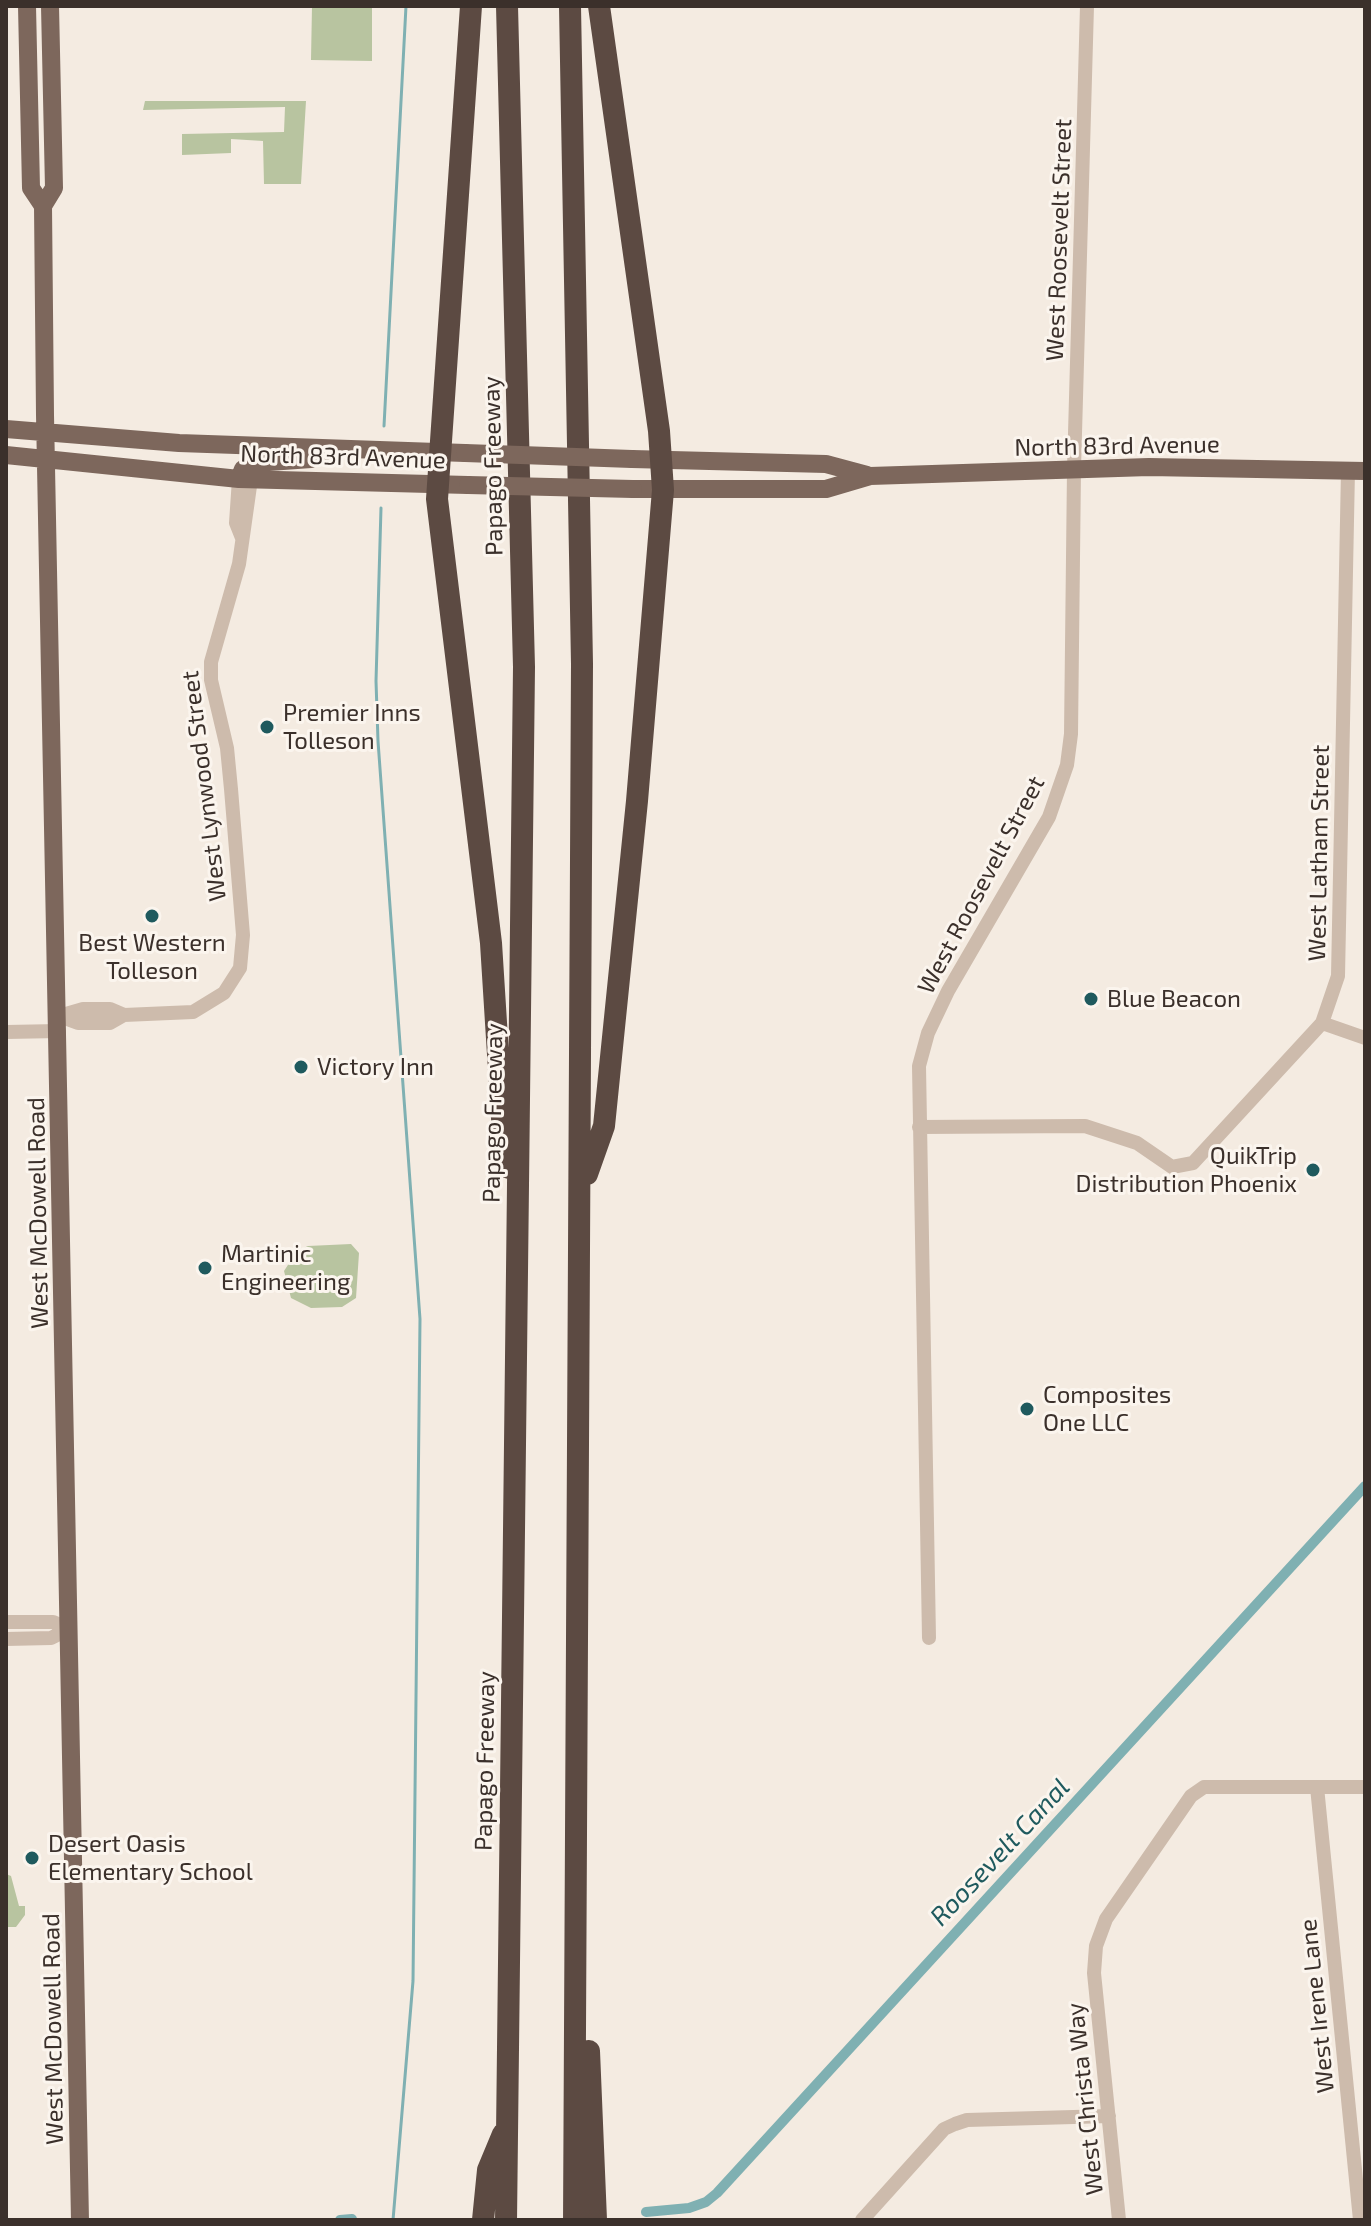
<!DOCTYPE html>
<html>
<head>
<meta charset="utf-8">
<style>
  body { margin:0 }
  #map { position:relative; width:1371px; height:2226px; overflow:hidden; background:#f4ebe1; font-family:"Exo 2",sans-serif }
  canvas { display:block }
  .frame { position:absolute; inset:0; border:8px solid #3b302b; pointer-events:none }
</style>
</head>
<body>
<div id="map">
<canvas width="1371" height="2226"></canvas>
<div class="frame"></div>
</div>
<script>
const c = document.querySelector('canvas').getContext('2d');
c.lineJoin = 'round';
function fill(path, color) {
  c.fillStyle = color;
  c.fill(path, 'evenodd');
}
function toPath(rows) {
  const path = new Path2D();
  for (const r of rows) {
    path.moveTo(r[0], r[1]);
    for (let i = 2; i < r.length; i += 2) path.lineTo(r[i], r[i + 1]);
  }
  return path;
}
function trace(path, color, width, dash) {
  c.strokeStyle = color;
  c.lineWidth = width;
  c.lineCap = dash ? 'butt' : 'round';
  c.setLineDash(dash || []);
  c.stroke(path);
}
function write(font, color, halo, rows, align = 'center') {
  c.font = font + ' "Exo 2",sans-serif';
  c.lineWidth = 6;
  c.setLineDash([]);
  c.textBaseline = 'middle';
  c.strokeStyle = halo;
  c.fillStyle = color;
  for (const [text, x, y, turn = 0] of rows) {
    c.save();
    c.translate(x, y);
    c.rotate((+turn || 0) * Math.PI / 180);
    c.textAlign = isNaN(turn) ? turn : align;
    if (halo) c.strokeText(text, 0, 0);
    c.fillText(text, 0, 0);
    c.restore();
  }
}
const green = toPath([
  [312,6,372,6,372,61,311,60],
  [145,101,306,101,301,184,264,184,263,141,231,139,231,153,182,155,182,134,284,132,285,107,143,110],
  [351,1244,359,1253,356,1298,342,1307,311,1308,291,1298,284,1271,297,1251,308,1246],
  [6,1874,11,1876,19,1906,25,1906,25,1915,16,1927,8,1927,6,1919]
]);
const stream = toPath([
  [384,426,406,6],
  [381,508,376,681,378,741,420,1319,413,1981,393,2220]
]);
const canal = toPath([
  [646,2212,689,2208,706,2202,717,2193,1365,1486],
  [340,2220,352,2219]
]);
const minor = toPath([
  [239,479,236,523,242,538],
  [59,1016,83,1009,110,1009,124,1015,193,1012,224,993,240,968,243,935,231,789,227,748,211,680,211,662,239,564,251,479],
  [59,1016,78,1023,110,1023,124,1015],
  [1322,1023,1365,1038],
  [6,1032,59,1031],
  [919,1127,1085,1126,1137,1143,1172,1167,1193,1163,1322,1023,1338,976,1348,470],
  [6,1622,53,1622,69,1629],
  [929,1638,919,1066,928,1033,948,991,1049,817,1067,765,1071,734,1074,469,1087,6],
  [6,1639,51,1638,69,1629],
  [1317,1787,1360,2220],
  [862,2220,944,2129,955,2124,967,2120,1109,2116],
  [1119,2220,1094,1973,1096,1946,1106,1919,1191,1796,1204,1787,1365,1787]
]);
const major = toPath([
  [27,6,31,188,43,206],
  [50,6,54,188,43,206,45,415,80,2220],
  [6,429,179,443,465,453],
  [6,455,239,479,468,485],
  [632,459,826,464,867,475],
  [239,479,243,469,255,463,311,459,321,455],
  [633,489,826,489,870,476,1149,467,1365,471]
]);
const highway = toPath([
  [471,6,437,499,491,943,504,1150,509,1168],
  [570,6,582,664,574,2220],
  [587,1174,604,1126,637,801,663,490,659,431,599,6],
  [589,2051,596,2220],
  [483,2220,488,2170,503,2134],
  [506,2220,524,667,507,6]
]);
const majorBridge = toPath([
  [465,453,632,459],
  [468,485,633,489]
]);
const markers = [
  [267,727,8,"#1f5a5e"],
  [152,916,8,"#1f5a5e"],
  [1091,999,8,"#1f5a5e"],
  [301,1067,8,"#1f5a5e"],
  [1313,1170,8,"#1f5a5e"],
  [205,1268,8,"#1f5a5e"],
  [1027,1409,8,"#1f5a5e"],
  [32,1858,8,"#1f5a5e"]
];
const streetNames = [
  ["West Roosevelt Street",1059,240,-88],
  ["North 83rd Avenue",1117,446,-1],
  ["North 83rd Avenue",343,457,2],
  ["Papago Freeway",493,466,-91],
  ["West Lynwood Street",204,786,-97],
  ["West Latham Street",1319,853,-89],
  ["West Roosevelt Street",981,885,-62],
  ["Papago Freeway",493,1113,-89],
  ["West McDowell Road",38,1213,-91],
  ["Papago Freeway",485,1761,-89],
  ["West Irene Lane",1317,2006,-96],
  ["West McDowell Road",53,2029,-91],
  ["West Christa Way",1085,2099,-96]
];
const poiNames = [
  ["Premier Inns",283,713],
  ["Tolleson",283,741],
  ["Best Western",152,943,"center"],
  ["Tolleson",152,971,"center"],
  ["Blue Beacon",1107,999],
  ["Victory Inn",317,1067],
  ["QuikTrip",1297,1156,"right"],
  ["Distribution Phoenix",1297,1184,"right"],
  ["Martinic",221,1254],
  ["Engineering",221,1282],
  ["Composites",1043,1395],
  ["One LLC",1043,1423],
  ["Desert Oasis",48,1844],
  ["Elementary School",48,1872]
];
const waterNames = [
  ["Roosevelt Canal",1000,1852,-47]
];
fill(green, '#b8c4a0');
trace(stream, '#7fb0b2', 3);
trace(canal, '#7fb0b2', 10);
trace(minor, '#cdbbac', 14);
trace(major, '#7d675c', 18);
trace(highway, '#5c4a42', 22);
trace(majorBridge, '#7d675c', 18);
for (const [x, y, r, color] of markers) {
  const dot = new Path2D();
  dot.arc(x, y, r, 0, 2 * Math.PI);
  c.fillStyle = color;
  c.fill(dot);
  trace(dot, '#fbf5ee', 3);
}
write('24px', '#3b302b', '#fbf5ee', streetNames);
write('24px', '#3b302b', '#fbf5ee', poiNames, 'left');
write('italic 26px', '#1f5a5e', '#fbf5ee', waterNames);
</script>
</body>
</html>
